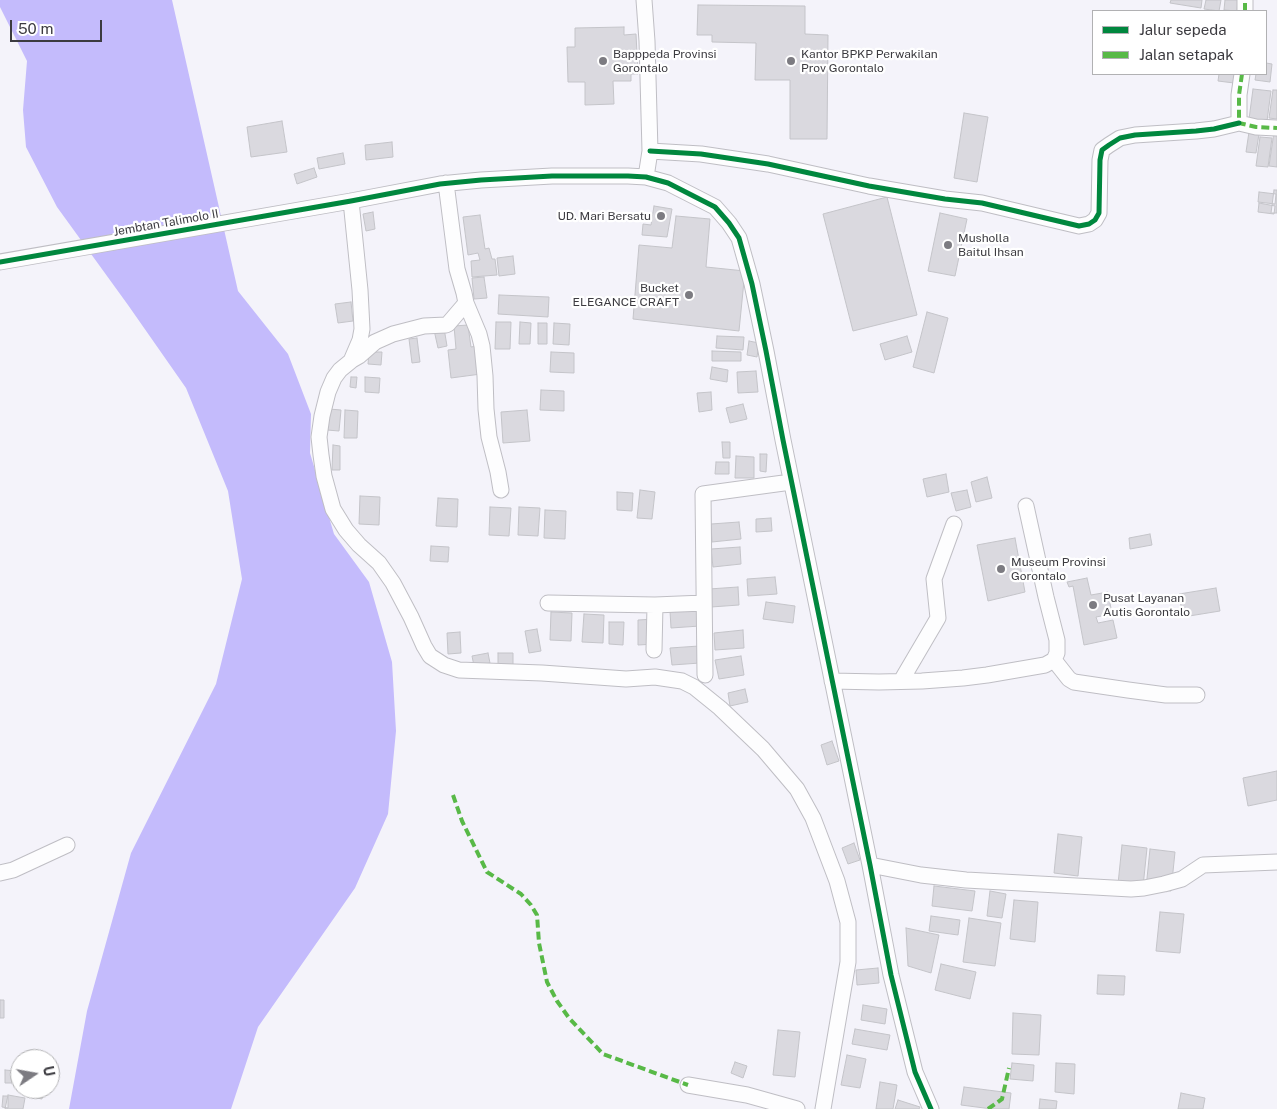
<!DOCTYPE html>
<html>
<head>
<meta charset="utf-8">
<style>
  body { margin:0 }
  #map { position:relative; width:1277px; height:1109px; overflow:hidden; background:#f4f3fa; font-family:"Public Sans",sans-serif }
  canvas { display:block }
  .legend { position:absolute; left:1092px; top:10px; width:175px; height:65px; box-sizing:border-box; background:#fff; border:1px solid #b1b1b3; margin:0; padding:6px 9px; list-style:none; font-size:15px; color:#3c3b40 }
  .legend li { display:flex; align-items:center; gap:10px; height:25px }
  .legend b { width:25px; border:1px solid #b1b1b3 }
  .north { position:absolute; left:10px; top:1049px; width:50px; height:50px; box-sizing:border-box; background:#fff; border:1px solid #b1b1b3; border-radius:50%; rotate:78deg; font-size:14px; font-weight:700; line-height:20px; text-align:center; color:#3c3b40 }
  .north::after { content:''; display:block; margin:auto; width:18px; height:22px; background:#7c7b81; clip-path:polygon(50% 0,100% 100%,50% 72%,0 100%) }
  .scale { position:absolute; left:10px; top:20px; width:92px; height:22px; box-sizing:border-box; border:2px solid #3c3b40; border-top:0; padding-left:6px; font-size:15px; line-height:18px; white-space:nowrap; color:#3c3b40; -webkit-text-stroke:4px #fff; paint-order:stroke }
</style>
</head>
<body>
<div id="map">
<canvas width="1277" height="1109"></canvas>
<ul class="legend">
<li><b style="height:6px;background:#00873e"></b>Jalur sepeda</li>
<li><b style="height:6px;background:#58b947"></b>Jalan setapak</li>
</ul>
<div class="north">U</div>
<div class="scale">50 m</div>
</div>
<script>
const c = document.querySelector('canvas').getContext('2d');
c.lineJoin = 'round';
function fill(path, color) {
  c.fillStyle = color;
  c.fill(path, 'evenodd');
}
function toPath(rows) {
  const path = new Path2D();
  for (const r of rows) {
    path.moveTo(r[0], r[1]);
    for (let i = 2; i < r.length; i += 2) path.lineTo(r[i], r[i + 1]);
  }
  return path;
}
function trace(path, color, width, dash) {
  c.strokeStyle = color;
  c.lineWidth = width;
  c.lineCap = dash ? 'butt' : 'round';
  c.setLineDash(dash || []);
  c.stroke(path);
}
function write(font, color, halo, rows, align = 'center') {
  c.font = font + ' "Public Sans",sans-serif';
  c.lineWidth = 4.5;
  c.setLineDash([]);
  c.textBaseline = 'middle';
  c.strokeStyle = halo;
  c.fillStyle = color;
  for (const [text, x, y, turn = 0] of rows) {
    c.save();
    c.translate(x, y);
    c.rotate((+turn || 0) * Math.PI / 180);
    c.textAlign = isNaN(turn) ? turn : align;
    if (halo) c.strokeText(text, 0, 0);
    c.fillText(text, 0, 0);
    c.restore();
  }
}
const water = toPath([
  [0,0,172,0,238,291,288,354,311,414,310,453,334,534,369,582,392,662,396,731,388,814,355,888,258,1027,231,1109,69,1109,87,1011,131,853,216,684,242,579,228,491,186,388,128,305,57,207,26,147,23,110,27,61,0,7]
]);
const building = toPath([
  [1171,0,1202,0,1201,8,1170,3,1171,0],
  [1206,0,1221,0,1219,11,1204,9,1206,0],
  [1225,0,1238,0,1237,11,1224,10,1225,0],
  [698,5,805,6,805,34,828,35,827,139,790,139,790,80,755,80,756,43,712,42,712,35,697,35,698,5],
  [624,27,624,35,636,34,638,74,631,74,631,81,613,81,614,104,585,105,585,82,568,82,567,47,575,47,575,28,624,27],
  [1266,63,1272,64,1270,82,1255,80,1256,74,1266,74,1266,63],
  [1219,74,1235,74,1234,83,1218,81,1219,74],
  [1253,89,1271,91,1267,121,1249,119,1253,89],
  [1273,90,1277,90,1277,119,1269,118,1273,90],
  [964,113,988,117,977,182,954,178,964,113],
  [282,121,287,152,251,157,247,127,282,121],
  [1249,132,1259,134,1256,153,1246,152,1249,132],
  [1274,132,1277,132,1277,167,1269,166,1274,132],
  [1260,137,1272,138,1268,167,1256,166,1260,137],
  [392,142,393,157,366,160,365,145,392,142],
  [343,153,345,164,319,169,317,158,343,153],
  [314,168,317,177,297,184,294,174,314,168],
  [1274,190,1277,190,1277,213,1271,213,1274,190],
  [1259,192,1276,194,1275,204,1258,202,1259,192],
  [887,197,917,315,853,331,823,214,887,197],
  [1259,203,1275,206,1274,214,1258,212,1259,203],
  [654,206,672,209,667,237,642,235,643,224,651,225,654,206],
  [373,212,375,229,366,231,363,214,373,212],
  [940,213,967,219,955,276,928,271,940,213],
  [480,215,485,249,489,248,492,259,495,259,497,275,472,277,471,261,480,260,478,253,468,255,463,217,480,215],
  [676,216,710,219,706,267,745,271,739,331,633,319,639,245,672,248,676,216],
  [513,256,515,274,499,276,497,258,513,256],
  [484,277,487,298,474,299,472,278,484,277],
  [499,295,549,297,548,317,498,314,499,295],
  [351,302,353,321,338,323,335,304,351,302],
  [927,312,948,318,934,373,913,367,927,312],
  [496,322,511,322,510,349,495,349,496,322],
  [520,322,531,323,530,344,519,344,520,322],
  [538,323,547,323,547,344,538,344,538,323],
  [554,323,570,324,569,345,553,344,554,323],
  [468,325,471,347,477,346,481,374,451,378,448,350,456,349,454,326,468,325],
  [444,328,447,346,438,348,434,330,444,328],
  [717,336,744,337,743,350,716,348,717,336],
  [907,336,912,352,885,360,880,344,907,336],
  [417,338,420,362,412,363,409,339,417,338],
  [749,341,759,343,757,357,747,355,749,341],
  [712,351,741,352,741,361,712,361,712,351],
  [369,352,382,352,381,365,368,364,369,352],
  [551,352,574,353,574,373,550,372,551,352],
  [712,367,728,370,727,382,710,379,712,367],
  [756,371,758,392,738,393,737,372,756,371],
  [351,377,357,377,356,388,350,387,351,377],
  [365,377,380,378,379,393,365,392,365,377],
  [541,390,564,391,564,411,540,410,541,390],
  [711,392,712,410,699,412,697,393,711,392],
  [743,404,747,419,730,423,726,408,743,404],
  [329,409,341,410,339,431,327,430,329,409],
  [345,410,358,411,357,438,344,438,345,410],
  [527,410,530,441,503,443,501,412,527,410],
  [722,442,730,442,730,458,723,458,722,442],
  [333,445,340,446,340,470,332,470,333,445],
  [760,454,767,454,766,472,760,471,760,454],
  [736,456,754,457,754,478,735,478,736,456],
  [716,462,729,462,729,474,715,474,716,462],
  [946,474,949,492,927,497,923,479,946,474],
  [987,477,992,498,976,502,971,482,987,477],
  [640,490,655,492,652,519,637,518,640,490],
  [967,490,971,507,956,511,951,493,967,490],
  [617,492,633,493,632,511,617,510,617,492],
  [360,496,380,497,379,525,359,524,360,496],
  [438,498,458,499,457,527,436,526,438,498],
  [490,507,511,508,509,536,489,535,490,507],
  [519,507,540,508,538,536,518,535,519,507],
  [545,510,566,511,565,539,544,538,545,510],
  [771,518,772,531,756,532,756,519,771,518],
  [739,522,741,539,712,542,711,524,739,522],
  [1150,534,1152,545,1130,549,1129,538,1150,534],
  [1015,538,1025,592,988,601,977,545,1015,538],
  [431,546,449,547,448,562,430,561,431,546],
  [740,547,741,564,713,567,711,549,740,547],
  [775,577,777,594,748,596,747,579,775,577],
  [1087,578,1091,595,1108,592,1112,614,1096,617,1098,623,1113,620,1117,638,1084,645,1073,586,1069,587,1067,582,1087,578],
  [738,587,739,605,711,607,709,589,738,587],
  [1216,588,1220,611,1183,617,1179,594,1216,588],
  [766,602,795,606,793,623,763,619,766,602],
  [699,609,700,626,671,628,670,611,699,609],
  [551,612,572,613,571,641,550,640,551,612],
  [584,614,604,615,603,643,582,642,584,614],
  [655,619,656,644,638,645,638,620,655,619],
  [609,622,624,622,623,645,609,644,609,622],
  [537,629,541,651,529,653,525,631,537,629],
  [743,630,744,648,715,650,714,633,743,630],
  [460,632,461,653,448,654,447,633,460,632],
  [699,646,700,663,672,665,670,648,699,646],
  [488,653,490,663,474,666,472,656,488,653],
  [498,653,513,653,513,674,498,674,498,653],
  [741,656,744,675,719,679,715,660,741,656],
  [745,689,748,702,730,706,728,693,745,689],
  [832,741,839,761,827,765,821,745,832,741],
  [1277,771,1277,800,1248,806,1243,778,1277,771],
  [1058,834,1082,837,1078,876,1054,873,1058,834],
  [854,843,860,860,848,864,842,848,854,843],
  [1122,845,1147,848,1143,887,1118,884,1122,845],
  [1150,849,1175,852,1171,891,1146,888,1150,849],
  [934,886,975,891,972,911,932,906,934,886],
  [990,891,1006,894,1002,918,987,916,990,891],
  [1014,900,1038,902,1035,942,1010,939,1014,900],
  [1160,912,1184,914,1180,953,1156,951,1160,912],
  [931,916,960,920,958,935,929,931,931,916],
  [969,918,1001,923,995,966,963,962,969,918],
  [906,928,939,935,931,973,908,966,906,928],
  [941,964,976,972,970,999,935,990,941,964],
  [878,968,879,983,857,985,856,970,878,968],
  [1098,975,1125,976,1124,995,1097,994,1098,975],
  [0,1000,4,1000,4,1018,0,1018,0,1000],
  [863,1005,887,1009,885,1024,861,1020,863,1005],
  [1013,1013,1041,1015,1039,1055,1012,1054,1013,1013],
  [855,1029,890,1035,887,1050,852,1044,855,1029],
  [778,1030,800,1032,795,1077,773,1075,778,1030],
  [847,1055,866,1059,860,1088,841,1085,847,1055],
  [735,1062,747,1066,743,1078,731,1073,735,1062],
  [1012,1063,1034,1065,1033,1081,1010,1079,1012,1063],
  [1056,1063,1075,1064,1074,1094,1055,1092,1056,1063],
  [5,1070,16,1071,16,1083,5,1083,5,1070],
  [880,1082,897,1085,893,1109,876,1109,880,1082],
  [964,1087,1011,1093,1009,1109,992,1109,961,1105,964,1087],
  [33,1089,44,1089,42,1099,31,1097,33,1089],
  [1181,1093,1205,1098,1203,1109,1178,1109,1181,1093],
  [8,1095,25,1098,23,1109,5,1109,8,1095],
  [3,1096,8,1096,8,1108,2,1107,3,1096],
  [1040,1099,1057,1101,1056,1109,1039,1109,1040,1099],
  [898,1100,920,1107,919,1109,895,1109,898,1100]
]);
const street = toPath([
  [644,0,647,41,650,151,646,177],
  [1245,11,1245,0],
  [1242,74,1239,95,1239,123,1256,127,1277,128],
  [650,151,701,154,768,164,869,186,945,199,982,203,1079,226,1089,224,1095,220,1099,213,1100,160,1102,150,1109,145,1120,138,1135,135,1196,131,1214,129,1239,123],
  [446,183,457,269,464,293,466,303,479,334,482,346,485,376,486,409,489,437,498,472,501,490],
  [351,201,360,290,362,329,360,340,351,361,340,370,334,378,328,392,322,416,319,437,321,455,324,476,333,509,346,530,359,545,379,563,393,583,411,617,424,646,430,656,444,665,459,670,542,673,626,679,655,677,682,681,694,687,720,708,763,749,797,789,813,818,837,881,848,922,848,962,823,1109],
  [0,262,351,201,440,184,481,180,552,176,628,176,646,177,668,183,715,207,729,223,739,238,752,284,766,351,783,440,870,865,891,975,915,1072,931,1109],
  [352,360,359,356,375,342,393,334,424,326,446,325,448,324,466,303],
  [548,603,655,605],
  [654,650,655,605,704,603],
  [1054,660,1069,679,1074,682,1128,690,1166,695,1197,695],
  [705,675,703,494,791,482],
  [832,681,879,682,922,681,963,678,987,675,1045,665,1054,660,1057,653,1057,640,1046,597,1026,506],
  [901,681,938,618,934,579,954,524],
  [870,865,921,875,966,880,1131,889,1144,888,1164,884,1182,879,1203,865,1277,862],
  [0,873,13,870,67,845],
  [688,1085,747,1095,797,1109]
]);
const quiet = toPath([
  [1245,11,1245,0],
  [1242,74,1239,95,1239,123,1256,127,1277,128],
  [453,795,462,821,487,872,521,894,531,905,537,915,539,943,547,982,557,1001,569,1018,603,1054,688,1085],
  [988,1109,1002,1099,1009,1068]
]);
const cycleway = toPath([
  [650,151,701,154,768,164,869,186,945,199,982,203,1079,226,1089,224,1095,220,1099,213,1100,160,1102,150,1109,145,1120,138,1135,135,1196,131,1214,129,1239,123],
  [0,262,351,201,440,184,481,180,552,176,628,176,646,177,668,183,715,207,729,223,739,238,752,284,766,351,783,440,870,865,891,975,915,1072,931,1109]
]);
const markers = [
  [603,61,5,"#7c7b81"],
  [791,61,5,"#7c7b81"],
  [661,216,5,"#7c7b81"],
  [948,245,5,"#7c7b81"],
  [689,295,5,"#7c7b81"],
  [1001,569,5,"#7c7b81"],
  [1093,605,5,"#7c7b81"]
];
const poiNames = [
  ["Bapppeda Provinsi",613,54],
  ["Gorontalo",613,68],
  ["Kantor BPKP Perwakilan",801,54],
  ["Prov Gorontalo",801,68],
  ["UD. Mari Bersatu",651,216,"right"],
  ["Musholla",958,238],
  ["Baitul Ihsan",958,252],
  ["Bucket",679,288,"right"],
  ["ELEGANCE CRAFT",679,302,"right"],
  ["Museum Provinsi",1011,562],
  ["Gorontalo",1011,576],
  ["Pusat Layanan",1103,598],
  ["Autis Gorontalo",1103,612]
];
const streetNames = [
  ["Jembtan Talimolo II",166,223,-10]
];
fill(water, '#c4bbfc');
fill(building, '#dad9df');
trace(building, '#c4c4c9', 1);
trace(street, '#bfbec4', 17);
trace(street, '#fdfdfe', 15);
trace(quiet, '#58b947', 4, [8, 4]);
trace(cycleway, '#00873e', 5);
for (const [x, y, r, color] of markers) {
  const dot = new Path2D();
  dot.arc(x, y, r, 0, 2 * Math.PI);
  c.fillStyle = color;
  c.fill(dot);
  trace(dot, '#fff', 2);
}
write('12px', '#3c3b40', '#fff', poiNames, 'left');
write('12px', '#3c3b40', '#fff', streetNames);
</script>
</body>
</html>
